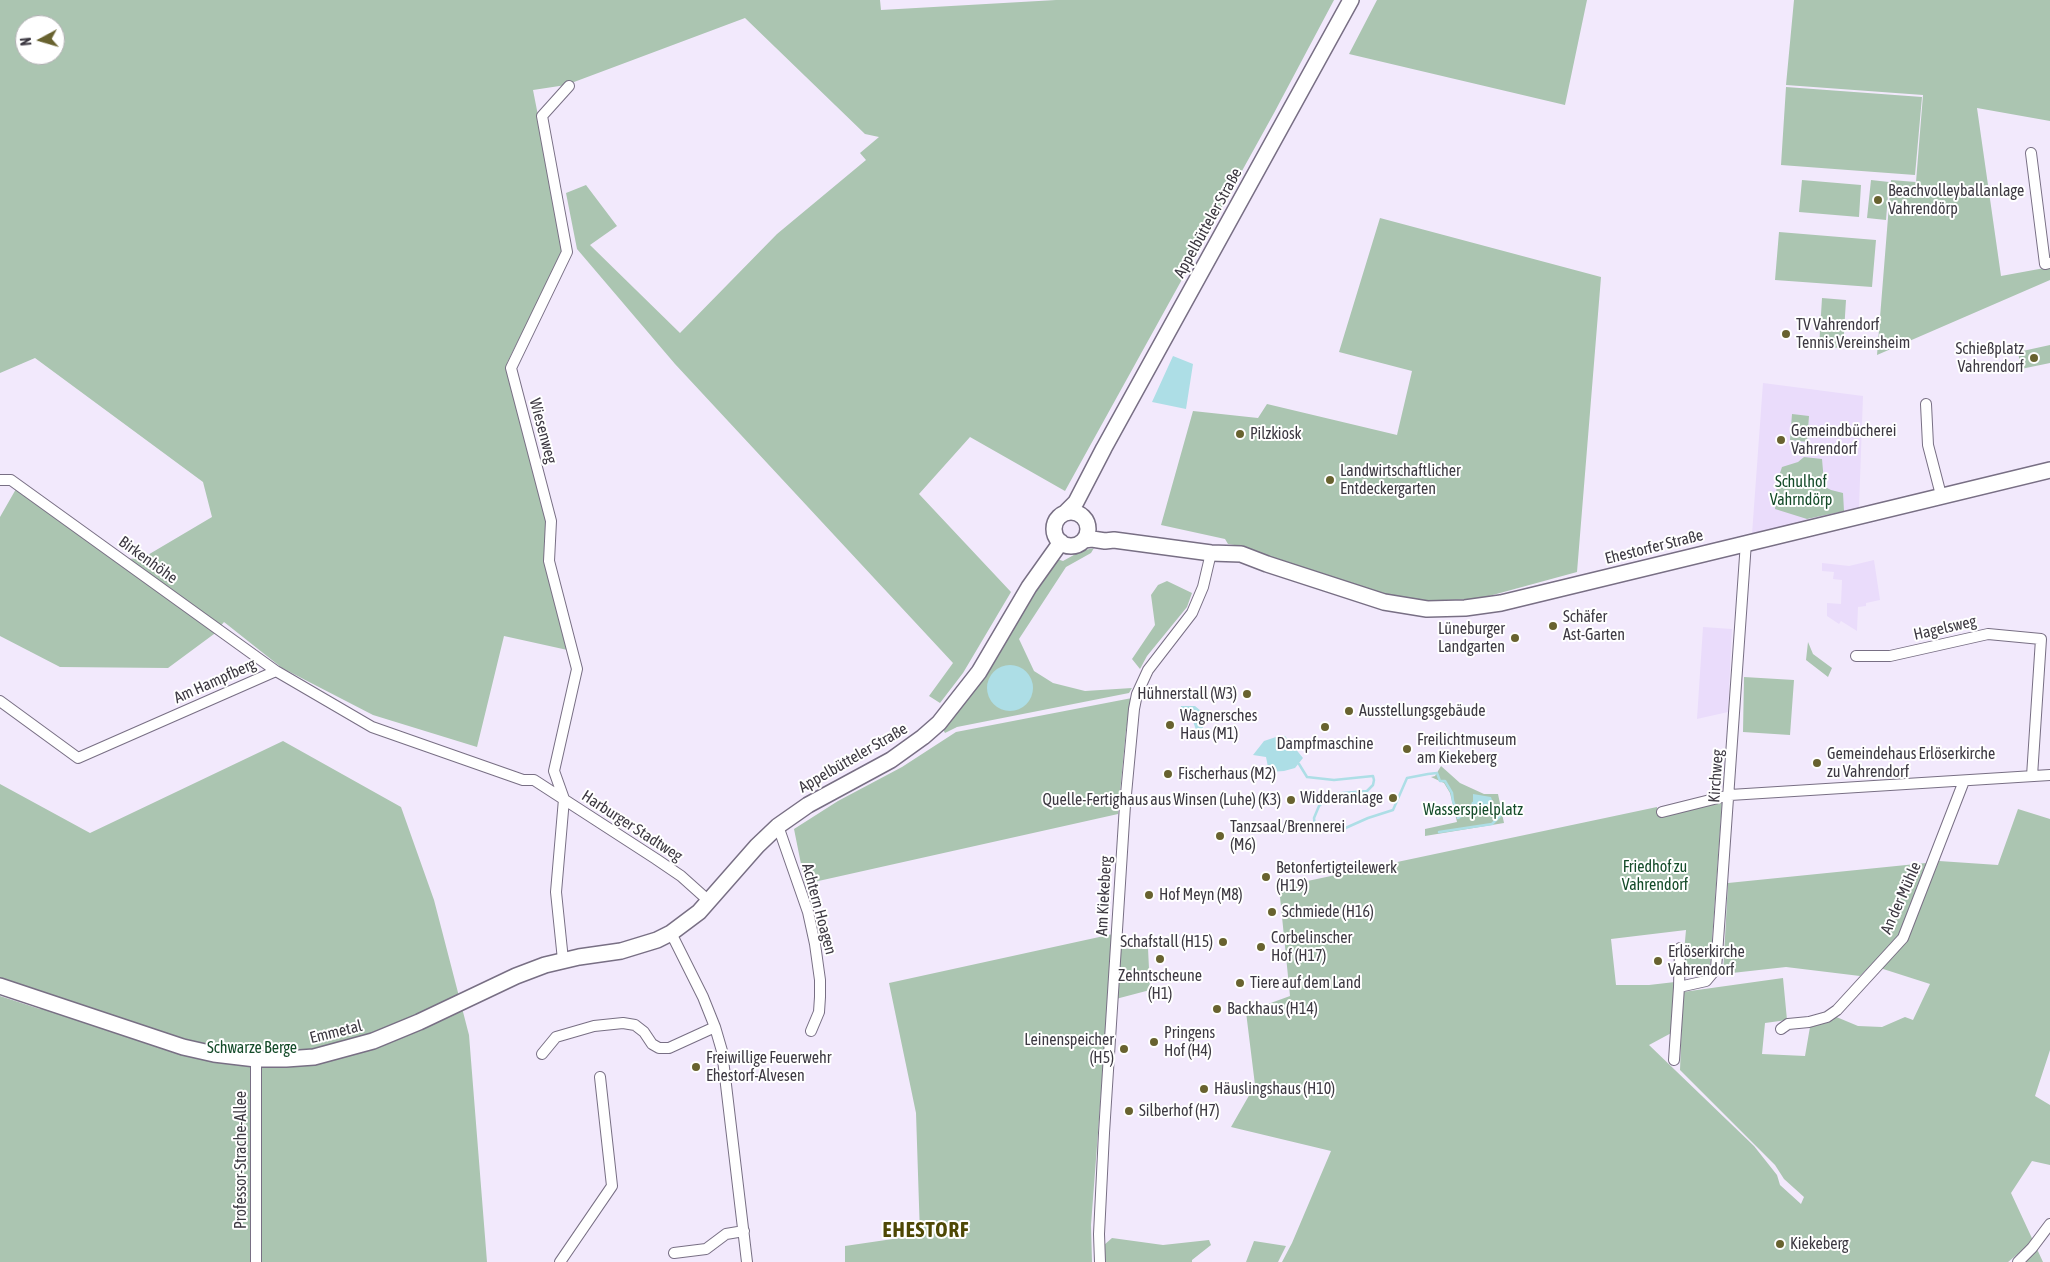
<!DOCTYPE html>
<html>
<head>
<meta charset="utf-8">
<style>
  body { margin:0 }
  #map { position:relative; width:2050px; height:1262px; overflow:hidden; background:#f2e9fc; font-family:"Asap Condensed",sans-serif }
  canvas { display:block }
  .north { position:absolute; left:15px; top:15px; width:50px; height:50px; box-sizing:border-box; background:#fff; border:1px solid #b1b0b3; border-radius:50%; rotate:264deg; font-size:14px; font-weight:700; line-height:20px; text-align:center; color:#3d3942 }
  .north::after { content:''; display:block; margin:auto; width:18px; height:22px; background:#68622f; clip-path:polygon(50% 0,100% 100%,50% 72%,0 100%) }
</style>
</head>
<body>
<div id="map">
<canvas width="2050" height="1262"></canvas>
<div class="north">N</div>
</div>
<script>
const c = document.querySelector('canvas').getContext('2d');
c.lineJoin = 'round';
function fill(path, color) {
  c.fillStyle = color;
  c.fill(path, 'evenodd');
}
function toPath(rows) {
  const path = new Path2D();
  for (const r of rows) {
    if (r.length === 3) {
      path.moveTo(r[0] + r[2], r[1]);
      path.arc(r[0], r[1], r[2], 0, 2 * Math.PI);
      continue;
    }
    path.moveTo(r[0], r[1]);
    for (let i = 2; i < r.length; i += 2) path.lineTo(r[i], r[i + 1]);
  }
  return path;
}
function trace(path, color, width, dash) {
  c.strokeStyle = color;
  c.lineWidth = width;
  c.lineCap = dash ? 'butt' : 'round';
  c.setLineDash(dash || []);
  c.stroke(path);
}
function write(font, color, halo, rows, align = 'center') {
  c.font = font + ' "Asap Condensed",sans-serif';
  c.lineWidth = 4;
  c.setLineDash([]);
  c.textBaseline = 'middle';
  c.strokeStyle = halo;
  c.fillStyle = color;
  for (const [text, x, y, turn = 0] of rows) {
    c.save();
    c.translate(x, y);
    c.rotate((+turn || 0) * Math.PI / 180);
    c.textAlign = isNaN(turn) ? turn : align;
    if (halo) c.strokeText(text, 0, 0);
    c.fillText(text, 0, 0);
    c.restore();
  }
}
const built = toPath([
  [1763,383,1863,396,1859,507,1752,534],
  [1874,560,1880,600,1866,603,1866,606,1858,607,1857,631,1841,621,1839,624,1827,616,1827,603,1841,604,1842,580,1833,579,1834,572,1822,571,1822,563,1849,566],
  [1703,627,1732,629,1728,712,1697,719]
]);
const green = toPath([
  [0,0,880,0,881,10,1056,0,1334,0,1274,113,1065,491,970,437,919,494,1011,592,963,673,940,703,929,696,953,663,675,364,577,249,566,193,586,185,617,226,590,245,680,333,777,234,866,160,860,153,879,137,865,134,745,18,566,85,533,90,564,248,507,363,549,517,547,557,572,651,504,636,477,747,373,715,282,668,224,622,214,634,168,668,60,667,0,636,0,517,16,489,116,558,141,559,212,517,203,482,35,358,0,373],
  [25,25,55,25,55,55,25,55],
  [1377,0,1587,0,1565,105,1349,54],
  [1794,0,2050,0,2050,121,1977,108,2001,276,2050,267,2050,280,1877,355,1891,180,1916,182,1923,95,1786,85],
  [1786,87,1922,97,1915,175,1781,165],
  [1802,180,1861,185,1859,217,1799,212],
  [1871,180,1889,182,1886,220,1867,218],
  [1380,218,1601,277,1577,572,1478,599,1409,601,1384,595,1245,551,1241,546,1228,544,1225,539,1161,525,1193,411,1258,418,1267,404,1397,435,1412,371,1339,352],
  [1779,232,1876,240,1872,287,1775,280],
  [1822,298,1846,300,1843,348,1819,347],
  [2050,345,2050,363,2021,369,2018,352],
  [1792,414,1809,416,1807,442,1790,440],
  [1804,457,1822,459,1824,482,1827,488,1831,490,1843,493,1844,511,1807,519,1775,509,1777,482,1782,467,1798,462],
  [1094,548,1091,553,1066,567,1019,639,1034,671,1053,683,1085,691,1132,688,1129,693,957,727,945,733,941,726,1057,559,1063,561,1081,551],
  [1167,581,1192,593,1187,607,1147,656,1140,669,1132,659,1155,625,1151,595,1158,585],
  [1808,642,1813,654,1832,668,1828,677,1806,660],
  [1744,677,1794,680,1790,735,1743,732],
  [1132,698,1126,730,1118,814,805,884,794,829,838,801,902,767,956,732],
  [283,741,401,807,434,900,469,1035,487,1262,0,1262,0,996,40,1009,45,993,0,978,0,784,90,833],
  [1441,766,1460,783,1484,794,1498,794,1504,823,1425,836,1425,829,1457,822,1450,793,1444,783,1431,777,1435,776],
  [1722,803,1710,968,1682,974,1686,930,1611,939,1616,985,1649,985,1675,982,1675,1031,1649,1045,1754,1146,1777,1175,1780,1185,1801,1204,1804,1197,1784,1179,1775,1165,1680,1070,1683,992,1783,978,1787,1020,1765,1023,1762,1054,1805,1056,1810,1027,1834,1016,1858,1026,1882,1027,1905,1017,1913,1020,1930,984,1880,968,1907,940,1939,861,1998,865,2018,809,2050,819,2050,1050,2035,1096,2050,1105,2050,1165,2032,1161,2011,1193,2043,1262,2023,1262,2029,1257,2024,1249,2008,1262,1282,1262,1292,1243,1331,1151,1231,1127,1255,1085,1246,1012,1290,996,1279,887,1657,807,1659,816],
  [1926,863,1898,937,1860,976,1786,967,1723,974,1728,883],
  [1113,934,1091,1225,1092,1262,845,1262,845,1246,920,1235,916,1113,889,983],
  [1148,948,1150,990,1112,1000,1115,949],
  [1112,1238,1163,1245,1209,1240,1211,1245,1192,1260,1192,1262,1103,1262,1104,1245],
  [1254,1241,1286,1246,1278,1262,1246,1262]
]);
const water = toPath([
  [1173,356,1193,364,1186,409,1152,402],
  [1010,688,23],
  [1181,706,1195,706,1201,711,1204,720,1202,733,1196,730,1192,718,1180,712],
  [1285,736,1303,758,1295,768,1284,771,1269,772,1266,757,1253,755,1264,741,1276,737],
  [1473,794,1491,797,1494,806,1491,812,1486,814,1480,813,1473,803]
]);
const stream = toPath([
  [1299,764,1307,777,1334,780,1373,776,1374,780,1373,785,1367,791,1343,793,1329,796,1319,806,1314,818,1315,827,1341,830,1368,818,1393,810,1407,778,1428,774,1437,773,1440,781,1445,781,1452,793,1453,801,1459,816,1458,818,1465,814,1471,809,1473,803,1475,803],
  [1439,832,1492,824,1500,816,1500,809,1493,806]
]);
const street = toPath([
  [2031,153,2045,264,2050,263],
  [1926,404,1928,445,1941,495],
  [0,480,11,480,276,671],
  [1856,656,1890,656,1988,634,2041,639,2032,776],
  [0,701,78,758,276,671,372,727,523,780,534,780,656,859,681,876,710,902],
  [1662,812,1730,795,2050,775],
  [778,826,808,912,815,944,820,980,820,997,819,1012,811,1031],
  [671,933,703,997,715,1027,722,1051,747,1262],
  [563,960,556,892,564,799,554,771,577,669,549,561,551,521,511,368,567,252,542,116,569,86],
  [1679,987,1680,948],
  [1781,1029,1788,1024,1809,1022,1827,1017,1837,1010,1903,938,1964,781],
  [542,1054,556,1037,594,1026,623,1023,635,1025,644,1032,652,1044,659,1048,669,1048,715,1027],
  [256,1059,256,1262],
  [1674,1060,1679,987,1706,981,1716,969,1746,542],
  [674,1253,706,1249,726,1234,744,1231],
  [560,1262,612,1186,600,1077],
  [1100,1262,1099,1234,1104,1133,1125,805,1134,709,1137,694,1148,670,1192,613,1203,587,1211,553],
  [2018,1262,2032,1248,2050,1224]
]);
const secondary = toPath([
  [1066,512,1076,502,1104,448,1351,0],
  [1071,529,17],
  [1084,540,1092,539,1105,541,1114,540,1211,553,1241,554,1267,564,1384,602,1427,609,1465,608,1501,603,2050,470],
  [0,986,183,1047,214,1054,256,1059,286,1059,314,1057,373,1041,419,1022,516,976,545,965,579,957,621,951,657,940,671,933,699,912,757,846,778,826,808,805,891,760,923,737,939,723,979,672,1029,587,1061,542]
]);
const markers = [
  [1878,200,5,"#68622f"],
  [1786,334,5,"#68622f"],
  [2034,358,5,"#68622f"],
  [1240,434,5,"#68622f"],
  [1781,440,5,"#68622f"],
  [1330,480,5,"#68622f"],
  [1553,626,5,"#68622f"],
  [1515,638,5,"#68622f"],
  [1247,694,5,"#68622f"],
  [1349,711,5,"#68622f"],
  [1170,725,5,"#68622f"],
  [1325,727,5,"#68622f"],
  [1407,749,5,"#68622f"],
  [1817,763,5,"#68622f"],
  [1168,774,5,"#68622f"],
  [1393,798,5,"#68622f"],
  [1291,800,5,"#68622f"],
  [1220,836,5,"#68622f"],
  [1266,877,5,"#68622f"],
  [1149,895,5,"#68622f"],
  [1272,912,5,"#68622f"],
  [1223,942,5,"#68622f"],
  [1261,947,5,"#68622f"],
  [1160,959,5,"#68622f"],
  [1658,961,5,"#68622f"],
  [1240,983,5,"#68622f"],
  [1217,1009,5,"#68622f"],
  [1154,1042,5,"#68622f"],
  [1124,1049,5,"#68622f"],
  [696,1067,5,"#68622f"],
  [1204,1089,5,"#68622f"],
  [1129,1111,5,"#68622f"],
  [1780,1244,5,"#68622f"]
];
const poiNames = [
  ["Beachvolleyballanlage",1888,191],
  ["Vahrendörp",1888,209],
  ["TV Vahrendorf",1796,325],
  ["Tennis Vereinsheim",1796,343],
  ["Schießplatz",2024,349,"right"],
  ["Vahrendorf",2024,367,"right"],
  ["Gemeindbücherei",1791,431],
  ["Vahrendorf",1791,449],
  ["Pilzkiosk",1250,434],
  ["Landwirtschaftlicher",1340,471],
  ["Entdeckergarten",1340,489],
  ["Schäfer",1563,617],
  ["Ast-Garten",1563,635],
  ["Lüneburger",1505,629,"right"],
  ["Landgarten",1505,647,"right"],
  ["Hühnerstall (W3)",1237,694,"right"],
  ["Ausstellungsgebäude",1359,711],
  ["Wagnersches",1180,716],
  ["Haus (M1)",1180,734],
  ["Freilichtmuseum",1417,740],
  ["am Kiekeberg",1417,758],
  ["Dampfmaschine",1325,744,"center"],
  ["Gemeindehaus Erlöserkirche",1827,754],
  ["zu Vahrendorf",1827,772],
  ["Fischerhaus (M2)",1178,774],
  ["Widderanlage",1383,798,"right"],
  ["Quelle-Fertighaus aus Winsen (Luhe) (K3)",1281,800,"right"],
  ["Tanzsaal/Brennerei",1230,827],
  ["(M6)",1230,845],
  ["Betonfertigteilewerk",1276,868],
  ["(H19)",1276,886],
  ["Hof Meyn (M8)",1159,895],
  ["Schmiede (H16)",1282,912],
  ["Corbelinscher",1271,938],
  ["Hof (H17)",1271,956],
  ["Schafstall (H15)",1213,942,"right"],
  ["Erlöserkirche",1668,952],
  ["Vahrendorf",1668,970],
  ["Zehntscheune",1160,976,"center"],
  ["(H1)",1160,994,"center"],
  ["Tiere auf dem Land",1250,983],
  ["Backhaus (H14)",1227,1009],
  ["Pringens",1164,1033],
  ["Hof (H4)",1164,1051],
  ["Leinenspeicher",1114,1040,"right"],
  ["(H5)",1114,1058,"right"],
  ["Freiwillige Feuerwehr",706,1058],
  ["Ehestorf-Alvesen",706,1076],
  ["Häuslingshaus (H10)",1214,1089],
  ["Silberhof (H7)",1139,1111],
  ["Kiekeberg",1790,1244]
];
const streetNames = [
  ["Appelbütteler Straße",1208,223,-61],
  ["Wiesenweg",543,431,75],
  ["Ehestorfer Straße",1654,547,-14],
  ["Birkenhöhe",148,560,36],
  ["Hagelsweg",1945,628,-13],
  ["Am Hampfberg",215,681,-24],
  ["Appelbütteler Straße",853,758,-30],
  ["Kirchweg",1716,776,-86],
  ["Harburger Stadtweg",632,826,33],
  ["Am Kiekeberg",1104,896,-87],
  ["An der Mühle",1901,898,-66],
  ["Achtern Hoagen",819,909,75],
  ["Emmetal",336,1032,-14],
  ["Professor-Strache-Allee",241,1160,-90]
];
const parkNames = [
  ["Schulhof",1801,482],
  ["Vahrndörp",1801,500],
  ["Wasserspielplatz",1473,810],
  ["Friedhof zu",1655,867],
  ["Vahrendorf",1655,885],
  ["Schwarze Berge",252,1048]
];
const districtNames = [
  ["EHESTORF",926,1230]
];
fill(built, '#eadcfb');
fill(green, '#abc5b1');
fill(water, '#addee6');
trace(stream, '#addee6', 2.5);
trace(street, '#786f84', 12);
trace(secondary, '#786f84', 18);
trace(street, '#fff', 10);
trace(secondary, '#fff', 15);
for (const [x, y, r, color] of markers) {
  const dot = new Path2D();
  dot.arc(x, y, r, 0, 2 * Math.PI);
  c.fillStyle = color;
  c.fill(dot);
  trace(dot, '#fff', 2);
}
write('16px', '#3d3942', '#fff', poiNames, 'left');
write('16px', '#3d3942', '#fff', streetNames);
write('16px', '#144b29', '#fff', parkNames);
c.letterSpacing = '1px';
write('bold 21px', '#4e4805', '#fff', districtNames);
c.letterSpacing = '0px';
</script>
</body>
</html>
